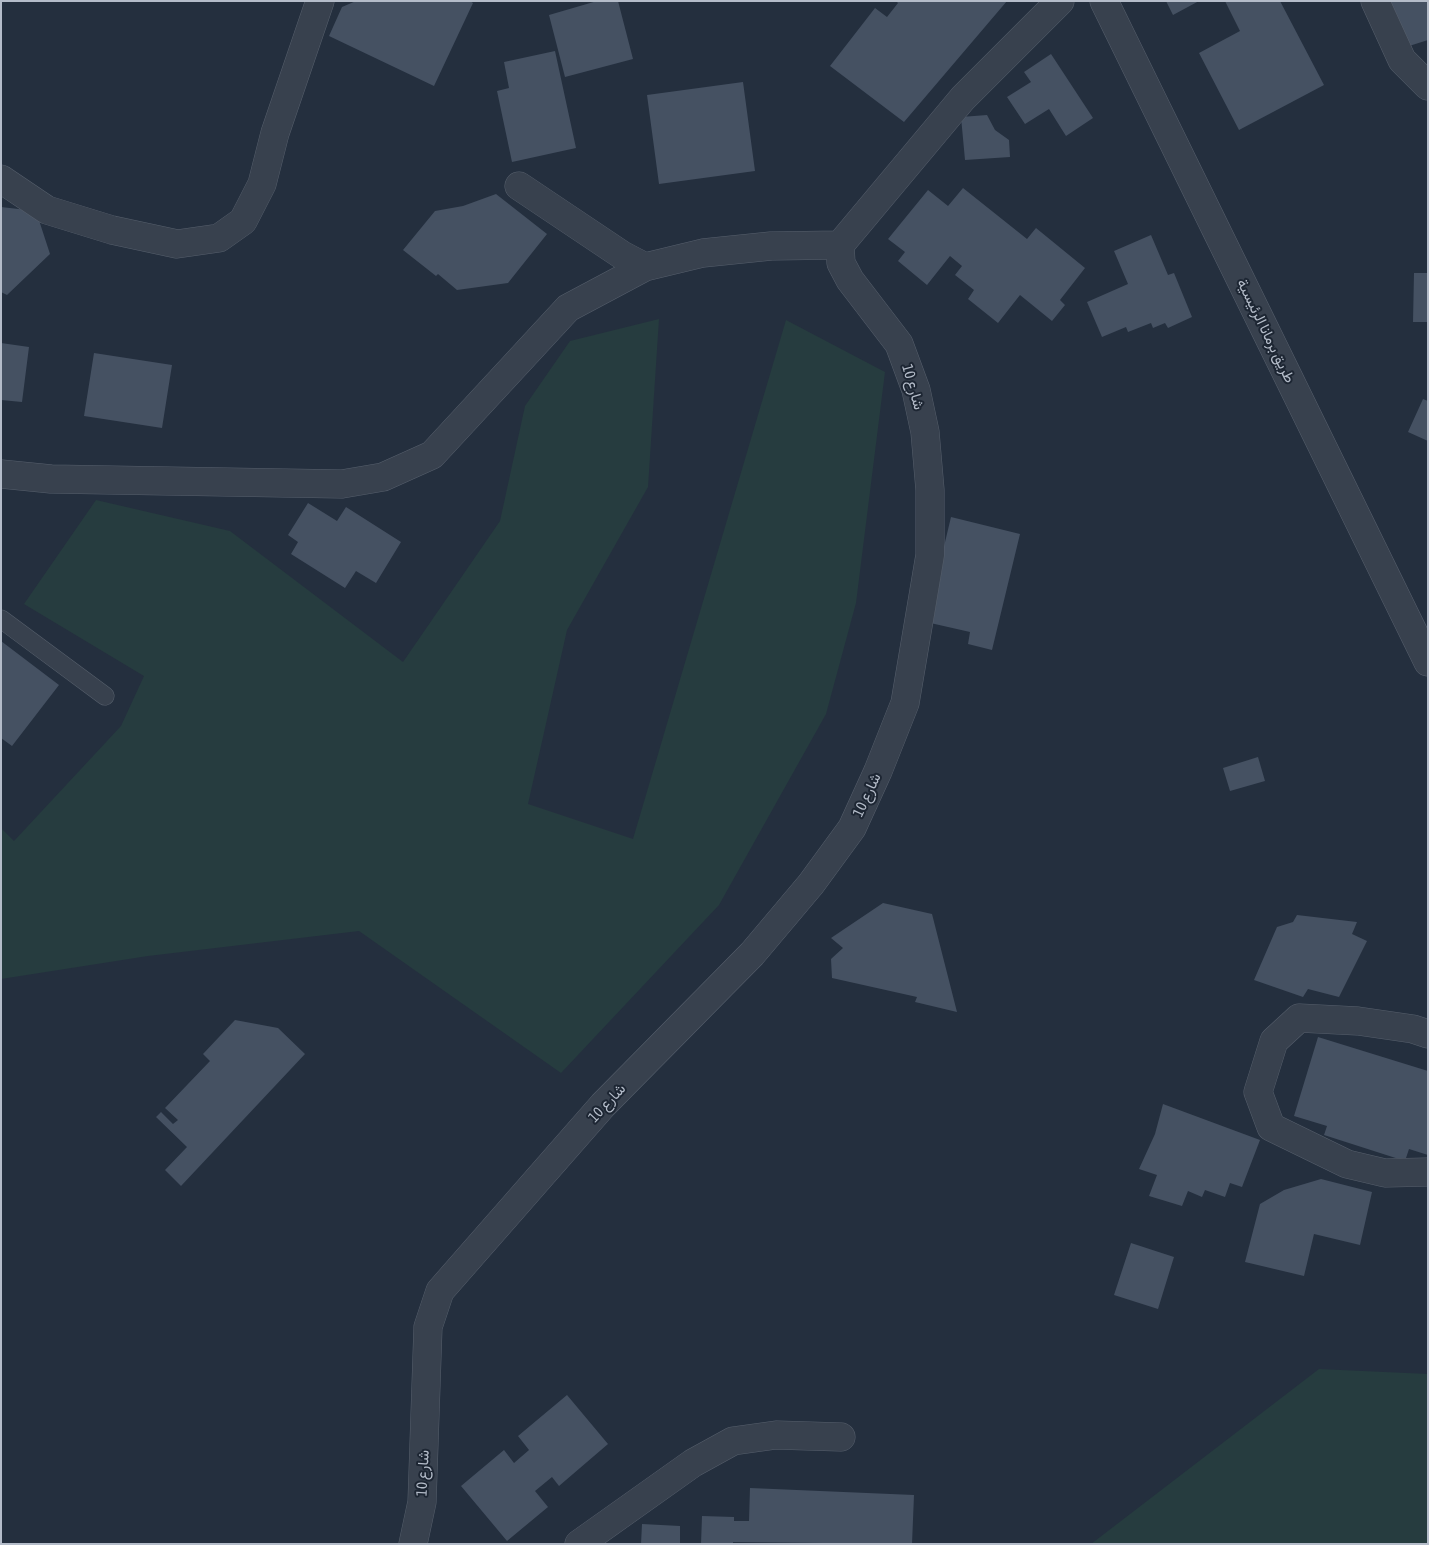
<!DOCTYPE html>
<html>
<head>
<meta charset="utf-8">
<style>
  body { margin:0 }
  #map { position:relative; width:1429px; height:1545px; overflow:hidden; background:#242f3e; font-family:"Asap Condensed",sans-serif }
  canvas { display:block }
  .frame { position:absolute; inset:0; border:2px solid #b4bcc9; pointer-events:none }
</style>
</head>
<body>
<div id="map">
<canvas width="1429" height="1545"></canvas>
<div class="frame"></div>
</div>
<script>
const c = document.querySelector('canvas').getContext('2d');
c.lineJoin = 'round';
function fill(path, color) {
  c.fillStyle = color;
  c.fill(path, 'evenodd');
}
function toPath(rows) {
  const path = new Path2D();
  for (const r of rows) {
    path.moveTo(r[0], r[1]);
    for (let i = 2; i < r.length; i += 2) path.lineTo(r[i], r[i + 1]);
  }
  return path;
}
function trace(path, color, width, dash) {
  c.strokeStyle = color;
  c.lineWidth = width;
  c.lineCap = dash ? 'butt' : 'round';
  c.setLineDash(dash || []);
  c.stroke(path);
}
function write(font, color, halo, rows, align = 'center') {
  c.font = font + ' "Asap Condensed",Vazirmatn,sans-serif';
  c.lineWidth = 4;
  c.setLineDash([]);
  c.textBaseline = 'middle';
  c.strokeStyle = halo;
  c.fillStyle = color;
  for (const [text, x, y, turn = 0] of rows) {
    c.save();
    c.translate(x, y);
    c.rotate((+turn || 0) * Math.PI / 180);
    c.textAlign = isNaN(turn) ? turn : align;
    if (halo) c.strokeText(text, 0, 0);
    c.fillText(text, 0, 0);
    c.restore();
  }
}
const green = toPath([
  [659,319,648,487,567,630,528,804,633,839,786,320,885,372,856,603,826,714,719,905,561,1073,359,931,148,956,1,979,1,828,14,841,121,726,144,676,24,604,96,500,230,531,403,662,500,521,525,406,570,341],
  [1319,1369,1428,1374,1428,1544,1091,1544]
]);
const building = toPath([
  [356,1,470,1,473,3,434,86,329,36,342,7],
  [597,1,618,1,633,59,565,77,549,15],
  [896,1,1007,1,904,122,830,66,875,8,887,17,898,3],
  [1166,1,1199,1,1173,15],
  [1225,1,1280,1,1324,85,1239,130,1199,53,1240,31],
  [1380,1,1428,1,1428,40,1406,47],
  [555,51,576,148,512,162,497,91,509,88,504,62],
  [1051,54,1093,118,1066,136,1049,109,1025,124,1007,97,1031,82,1024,72],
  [743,82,755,171,659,184,647,95],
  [987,115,995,130,1009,140,1010,157,965,160,961,117],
  [963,188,1027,239,1036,228,1085,268,1060,300,1065,305,1052,321,1020,295,998,323,968,299,974,290,955,275,962,266,950,256,927,285,898,261,905,252,888,239,928,190,948,206],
  [496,194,547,234,508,283,457,290,438,274,436,276,403,250,435,211,463,206],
  [1,207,36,211,50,254,7,295,1,292],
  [1151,235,1168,275,1174,273,1192,317,1168,328,1165,323,1153,328,1151,323,1128,332,1126,327,1102,337,1087,302,1128,284,1114,251],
  [1414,273,1428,273,1428,322,1413,322],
  [1,343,29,347,22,402,1,400],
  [94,353,172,365,162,428,84,416],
  [1423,399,1428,401,1428,441,1408,432],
  [308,503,337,521,346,507,401,542,376,583,356,571,345,588,291,554,298,542,288,535],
  [951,517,1020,534,992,650,968,644,970,632,926,622],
  [1,641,59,685,12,746,1,738],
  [1258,757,1265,781,1230,791,1223,768],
  [883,903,932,914,957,1012,915,1002,917,997,832,978,831,959,843,948,831,938],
  [1297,915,1357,922,1352,934,1367,941,1339,997,1308,989,1303,997,1254,980,1277,927,1293,922],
  [235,1020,278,1028,305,1054,181,1186,165,1170,187,1147,156,1117,161,1112,173,1124,178,1120,165,1108,210,1061,203,1054],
  [1318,1037,1428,1071,1428,1155,1409,1149,1405,1161,1324,1135,1327,1126,1294,1116],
  [1163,1104,1260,1140,1242,1187,1230,1183,1225,1197,1205,1190,1202,1197,1188,1191,1182,1206,1149,1196,1157,1175,1139,1169,1155,1134],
  [1321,1179,1372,1192,1360,1245,1314,1234,1304,1276,1245,1262,1260,1204,1284,1190],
  [1131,1243,1174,1257,1158,1309,1114,1295],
  [567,1395,608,1444,559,1486,552,1477,535,1491,548,1507,507,1541,461,1486,504,1450,514,1463,529,1450,518,1436],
  [750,1488,914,1495,912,1544,733,1542,733,1544,701,1544,702,1516,734,1517,734,1521,749,1521],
  [642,1524,680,1526,680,1544,641,1544]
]);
const service = toPath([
  [1,619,105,696]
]);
const minor = toPath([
  [1375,1,1402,60,1428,86],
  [1,179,47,210,112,230,177,244,219,238,243,221,262,184,275,133,320,1],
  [519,186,622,255,645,267],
  [1,474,51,479,342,484,383,477,432,455,568,308,645,267,703,253,771,246,840,245],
  [1428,1034,1413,1029,1358,1021,1299,1018,1274,1041,1258,1092,1271,1127,1347,1164,1385,1173,1428,1172],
  [413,1544,422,1502,428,1327,440,1291,603,1105,752,954,811,884,852,828,878,771,905,703,930,555,930,490,925,432,916,390,899,344,850,280,841,263,840,245,963,98,1060,1],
  [579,1544,693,1463,733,1441,776,1435,841,1437]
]);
const tertiary = toPath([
  [1104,1,1428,662]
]);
const streetNames = [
  ["طريق برمانا الرئيسية",1266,331,64],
  ["شارع 10",913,387,74],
  ["شارع 10",867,795,-65],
  ["شارع 10",607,1103,-47],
  ["شارع 10",423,1473,-87]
];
fill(green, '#263c3f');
fill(building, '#455162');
trace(service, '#565f6c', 19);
trace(minor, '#565f6c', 29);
trace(tertiary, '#565f6c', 29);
trace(service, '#38414e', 18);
trace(minor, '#38414e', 28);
trace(tertiary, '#38414e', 28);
write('15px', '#b4bcc9', '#1d2633', streetNames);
</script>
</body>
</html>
